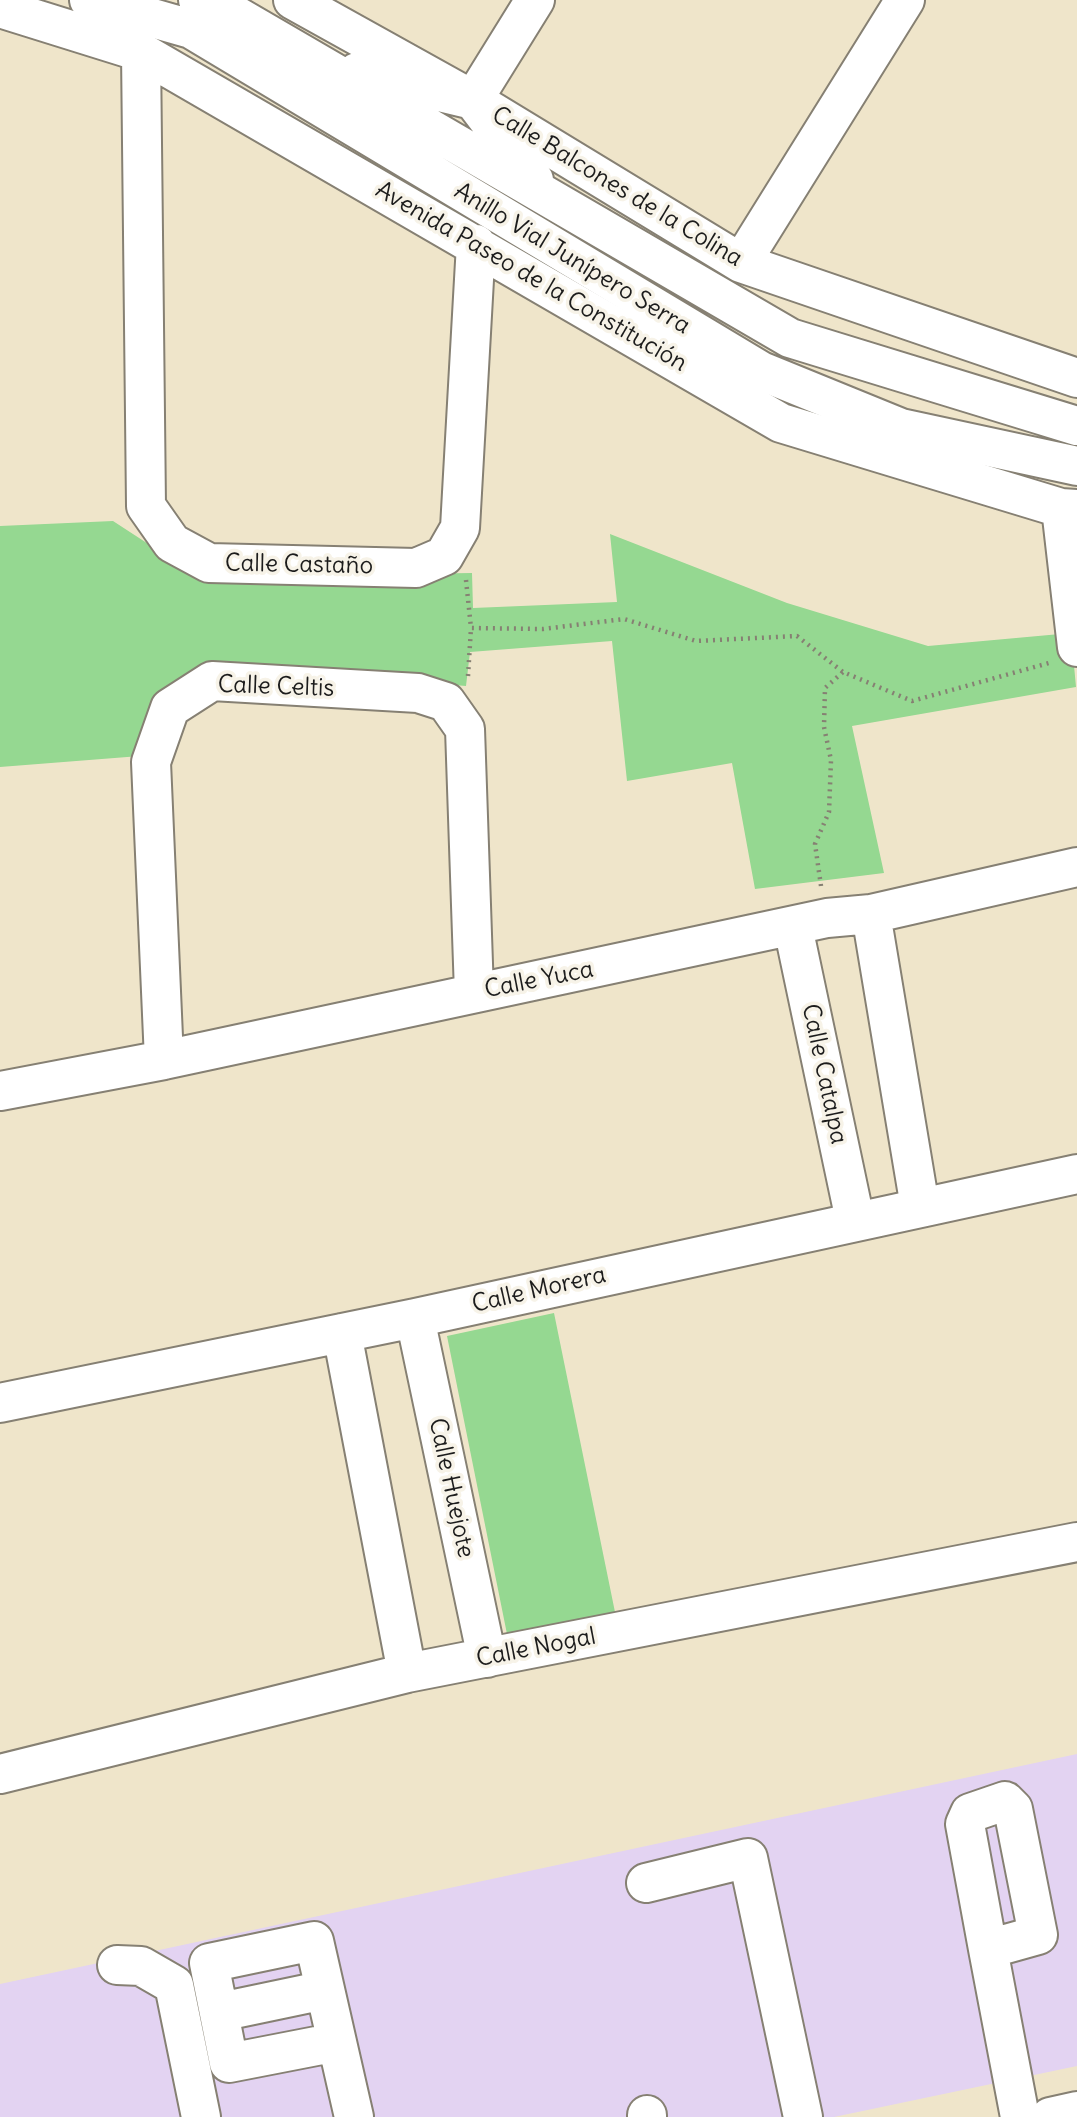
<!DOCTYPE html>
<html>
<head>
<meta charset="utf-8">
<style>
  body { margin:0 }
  canvas { display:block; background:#efe5ca }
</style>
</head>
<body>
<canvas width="1077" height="2117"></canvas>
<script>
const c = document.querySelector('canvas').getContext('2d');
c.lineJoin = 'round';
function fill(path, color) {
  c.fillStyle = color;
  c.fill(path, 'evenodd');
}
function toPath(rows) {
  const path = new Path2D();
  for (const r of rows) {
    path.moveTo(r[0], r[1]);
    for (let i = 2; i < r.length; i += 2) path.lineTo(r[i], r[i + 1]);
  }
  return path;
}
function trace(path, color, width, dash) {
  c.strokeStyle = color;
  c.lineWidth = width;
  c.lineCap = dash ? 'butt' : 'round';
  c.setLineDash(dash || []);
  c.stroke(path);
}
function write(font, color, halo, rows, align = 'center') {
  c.font = font + ' Delius,sans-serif';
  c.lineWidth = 7;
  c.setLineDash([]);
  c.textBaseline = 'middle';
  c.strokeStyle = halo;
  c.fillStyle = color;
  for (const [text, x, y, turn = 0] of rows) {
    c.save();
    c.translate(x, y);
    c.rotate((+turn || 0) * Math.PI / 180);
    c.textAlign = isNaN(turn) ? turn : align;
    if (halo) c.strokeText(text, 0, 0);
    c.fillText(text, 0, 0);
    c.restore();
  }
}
const built = toPath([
  [1077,1754,1077,2066,834,2117,0,2117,0,1984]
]);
const green = toPath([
  [113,521,199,577,472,573,473,608,617,602,610,534,787,603,928,646,1071,633,1076,687,852,726,884,873,755,889,732,763,627,781,612,641,470,652,466,686,407,681,211,678,140,756,0,767,0,526],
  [554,1313,616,1617,508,1639,447,1336]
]);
const path = toPath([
  [466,580,471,628],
  [468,676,471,628,543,629,624,619,696,641,797,636,843,672,912,701,1049,663],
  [821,886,815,844,829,812,831,760,824,727,825,688,843,672]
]);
const minor = toPath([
  [293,0,473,100,741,263,1077,378],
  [0,8,141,52,781,423,1061,508,1077,509],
  [141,52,146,506,172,543,209,563,416,568,444,556,460,528,476,244],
  [473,100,535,0],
  [741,263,905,0],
  [1061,508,1077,647],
  [871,914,920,1207],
  [793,927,855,1220],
  [164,1060,151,762,170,708,212,681,418,693,446,702,465,729,474,993],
  [0,1091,164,1060,827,918,871,914,1077,867],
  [415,1318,487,1658],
  [342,1333,407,1673],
  [0,1403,415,1318,1077,1174],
  [0,1774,407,1673,1077,1542],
  [646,1883,748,1858,803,2117],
  [988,1949,1038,1935,1013,1809,1005,1801,970,1813,965,1824,988,1949,1020,2117],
  [117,1965,141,1966,174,1985,201,2117],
  [220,2012,325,1990],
  [337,2042,229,2063,209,1963,314,1941,354,2117],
  [647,2115,647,2117]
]);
const major = toPath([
  [1050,2117,1077,2111]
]);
const highway = toPath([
  [89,0,191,29,761,371,901,428,1077,466],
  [198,0,230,12,790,338,1077,426],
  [357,72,473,100,534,180]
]);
const streetNames = [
  ["Calle Balcones de la Colina",617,187,31],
  ["Anillo Vial Junípero Serra",572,259,31],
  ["Avenida Paseo de la Constitución",531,277,30],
  ["Calle Castaño",299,565,1],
  ["Calle Celtis",276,687,2],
  ["Calle Yuca",539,980,-11],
  ["Calle Catalpa",824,1074,78],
  ["Calle Morera",539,1290,-13],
  ["Calle Huejote",451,1488,78],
  ["Calle Nogal",536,1648,-11]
];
fill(built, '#e3d3f2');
fill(green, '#95d891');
trace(minor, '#868073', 42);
trace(major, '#868073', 42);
trace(highway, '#868073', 42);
trace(path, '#868073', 4.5, [2, 5]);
trace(minor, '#fff', 38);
trace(major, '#fff', 38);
trace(highway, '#fff', 38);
write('24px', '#1c1c1c', '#f7f3e8', streetNames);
</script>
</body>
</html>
